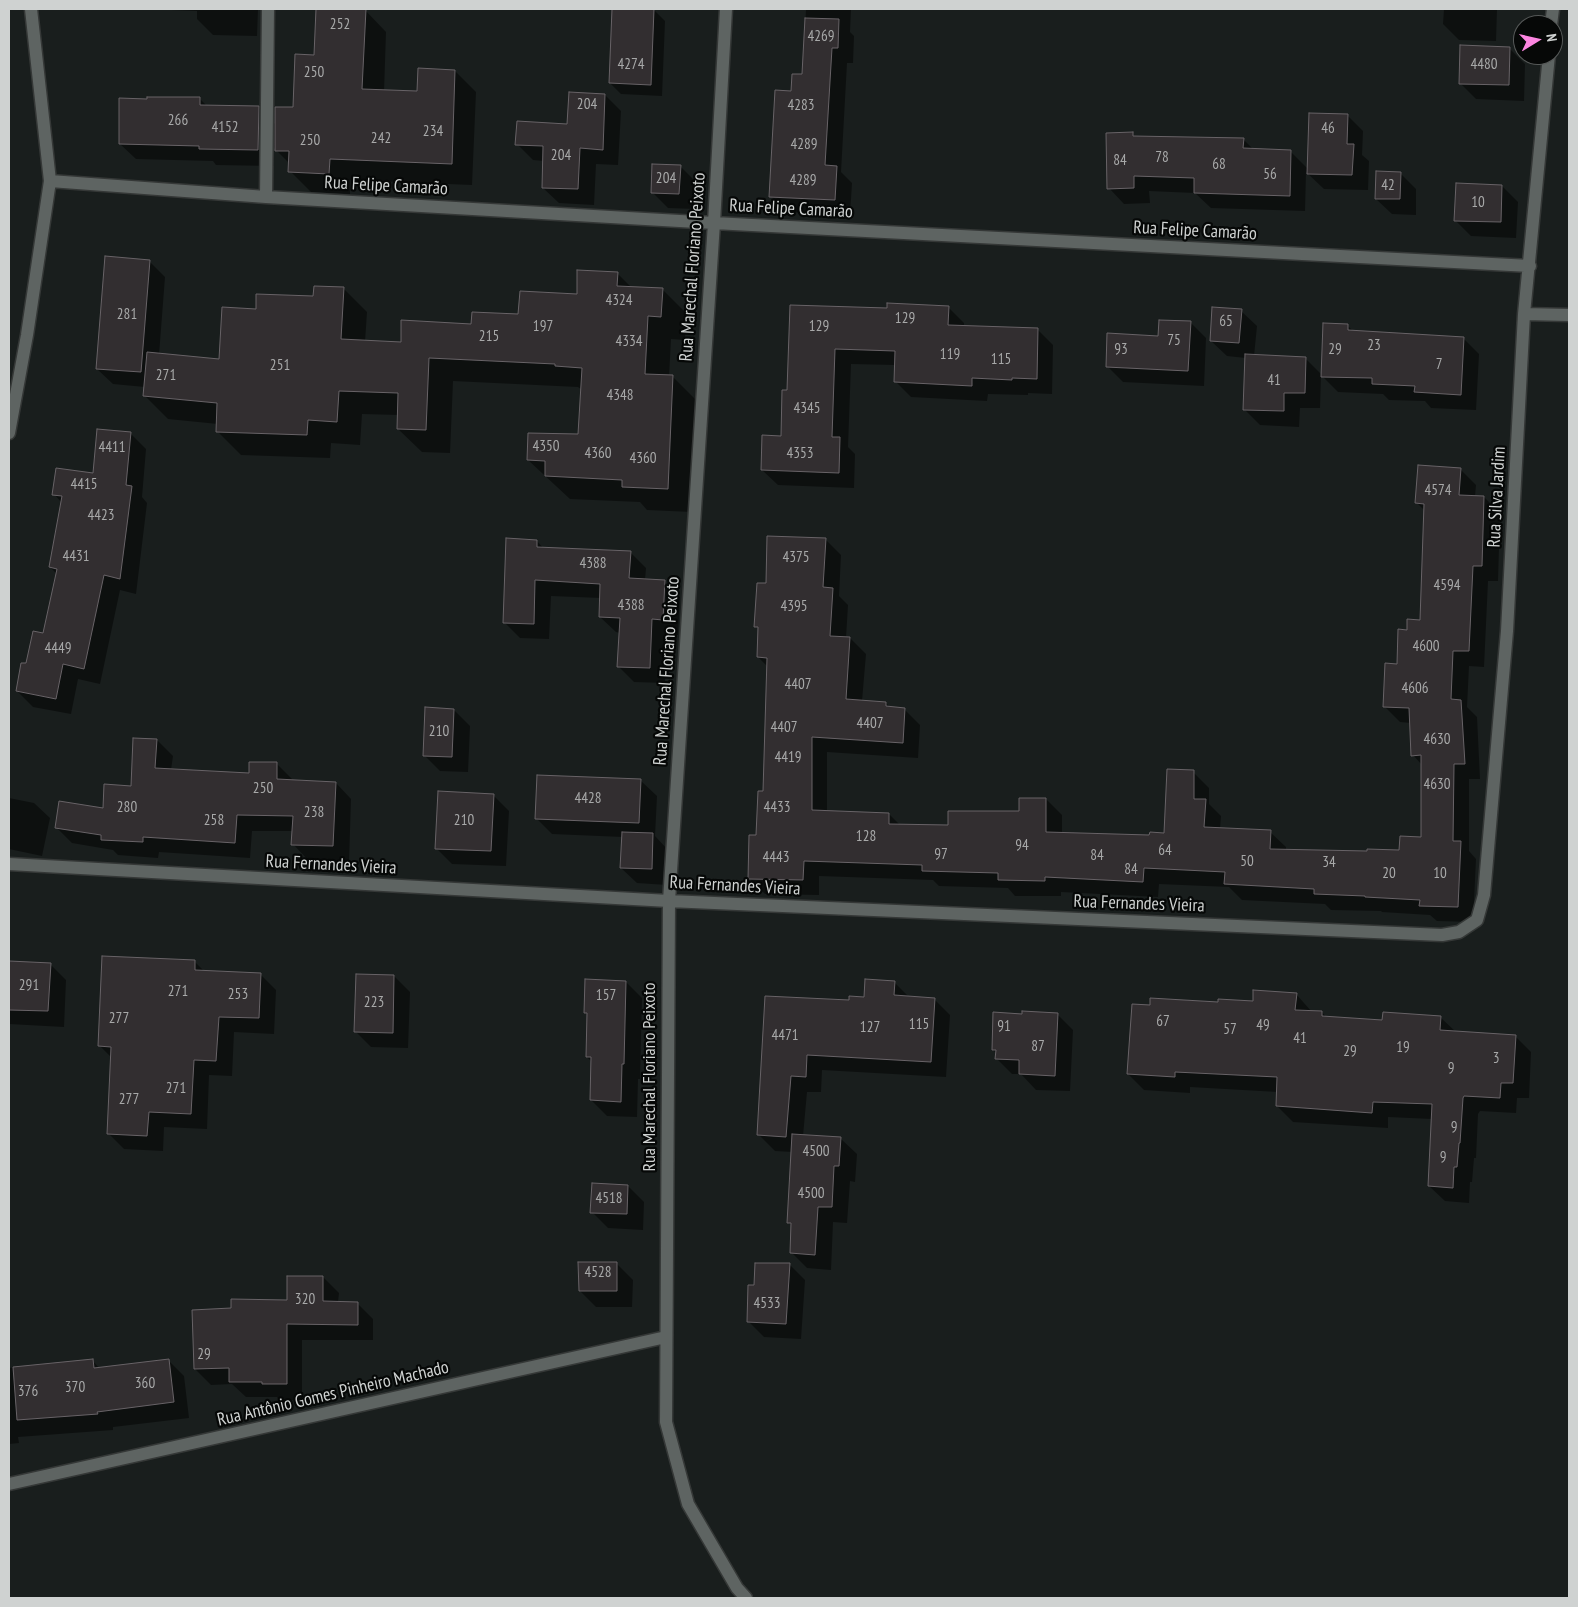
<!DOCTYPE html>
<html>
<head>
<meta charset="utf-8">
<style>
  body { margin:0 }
  #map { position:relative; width:1578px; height:1607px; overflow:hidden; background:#191e1d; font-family:"PT Sans Narrow",sans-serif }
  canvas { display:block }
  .frame { position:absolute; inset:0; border:10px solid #cfd2d1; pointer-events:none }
  .north { position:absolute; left:1513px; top:15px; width:50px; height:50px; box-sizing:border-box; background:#060807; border:1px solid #565958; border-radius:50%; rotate:81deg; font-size:14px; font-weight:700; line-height:20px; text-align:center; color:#cfd2d1 }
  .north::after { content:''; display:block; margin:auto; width:18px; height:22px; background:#fd86e1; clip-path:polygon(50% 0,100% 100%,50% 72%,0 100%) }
</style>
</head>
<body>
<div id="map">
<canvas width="1578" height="1607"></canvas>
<div class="frame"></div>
<div class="north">N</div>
</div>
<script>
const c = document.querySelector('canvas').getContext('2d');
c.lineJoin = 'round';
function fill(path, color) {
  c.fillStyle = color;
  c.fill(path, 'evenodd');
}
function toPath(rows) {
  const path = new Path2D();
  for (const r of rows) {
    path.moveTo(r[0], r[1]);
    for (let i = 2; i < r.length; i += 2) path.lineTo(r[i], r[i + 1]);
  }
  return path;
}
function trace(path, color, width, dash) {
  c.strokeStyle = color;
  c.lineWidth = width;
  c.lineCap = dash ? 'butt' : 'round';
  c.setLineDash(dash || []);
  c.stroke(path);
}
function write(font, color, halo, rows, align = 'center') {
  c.font = font + ' "PT Sans Narrow",sans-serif';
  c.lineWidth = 4.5;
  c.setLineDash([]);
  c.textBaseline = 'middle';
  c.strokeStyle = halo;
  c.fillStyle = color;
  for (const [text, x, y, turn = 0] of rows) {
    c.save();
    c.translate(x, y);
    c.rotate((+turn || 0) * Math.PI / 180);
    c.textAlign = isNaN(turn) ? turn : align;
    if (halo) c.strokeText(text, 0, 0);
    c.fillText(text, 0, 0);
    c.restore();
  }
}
const shadow = toPath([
  [146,9,258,9,257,36,213,35,197,19,197,11],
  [318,9,365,10,386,32,384,92,418,93,455,71,476,92,472,185,350,180,350,194,311,192,290,171,290,164,274,148,274,166,216,165,213,161,136,159,120,144,200,99,207,106,258,107,276,125,294,108,316,56],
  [613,9,654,10,665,21,662,96,621,94,610,83],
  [806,9,851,9,850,32,854,36,853,63,847,63,841,172,852,183,850,215,786,212,771,196,792,92,803,75],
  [1444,9,1497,9,1496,41,1459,40,1443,24],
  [1509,48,1525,64,1524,101,1476,99,1460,83],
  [605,95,621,111,618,165,596,164,594,205,559,203,543,188,544,161,533,160,517,144,569,125],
  [1347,115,1363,131,1362,155,1369,161,1368,190,1324,189,1306,172,1305,211,1211,208,1195,193,1149,191,1150,203,1124,204,1109,188,1132,134,1136,137,1243,139,1254,150,1291,152,1308,169],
  [680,166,696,182,695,209,668,208,652,192],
  [1400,173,1416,189,1416,215,1392,214,1376,199],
  [1502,186,1518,202,1516,238,1471,236,1456,221],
  [149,261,165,277,159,355,221,361,257,310,314,298,343,288,367,312,365,342,402,343,472,325,520,315,578,295,617,273,632,288,662,289,686,313,685,340,671,339,669,377,673,377,696,400,692,512,647,510,640,502,570,499,528,460,580,436,582,390,578,387,453,381,450,453,422,452,398,429,399,415,362,414,360,445,331,443,330,458,241,455,217,431,218,424,168,419,144,395,145,387,113,384,97,369],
  [791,306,888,309,948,307,964,323,964,327,1037,329,1053,345,1052,394,1028,393,1028,395,988,394,987,401,911,397,895,381,895,365,851,364,848,447,855,454,854,488,778,485,762,470,782,437,788,391],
  [1241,311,1257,326,1254,356,1305,358,1322,375,1348,326,1354,332,1463,338,1479,354,1476,410,1431,408,1425,401,1389,400,1383,394,1338,392,1321,375,1320,408,1300,408,1299,427,1260,425,1244,409,1246,358,1227,356,1211,341],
  [1190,322,1206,338,1204,386,1123,382,1107,366],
  [130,433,146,449,142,497,147,503,136,594,120,590,100,684,78,679,71,714,33,707,17,691,27,665,44,635,57,574,50,567,62,503,54,494,94,474],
  [1460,469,1476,485,1475,496,1484,497,1500,513,1498,581,1488,581,1484,667,1469,666,1467,707,1477,717,1480,779,1469,779,1469,851,1476,859,1473,922,1437,921,1430,915,1382,912,1381,911,1331,910,1325,904,1242,900,1229,887,1159,884,1158,897,1061,892,1061,896,1015,896,1008,888,939,886,933,880,819,876,819,895,765,894,749,878,764,793,768,667,758,657,759,630,756,626,767,585,825,539,841,555,839,596,848,605,846,638,850,638,866,654,862,701,886,703,891,708,904,709,920,725,918,758,827,752,827,812,889,814,900,825,949,827,1020,812,1046,799,1062,815,1062,833,1151,837,1165,834,1193,772,1209,788,1209,804,1221,816,1220,829,1270,832,1286,847,1286,850,1401,852,1422,838,1422,765,1413,755,1411,723,1400,722,1384,706,1408,631,1421,621,1425,511,1417,503],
  [537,541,544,549,630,552,646,568,645,580,664,581,680,597,678,635,667,635,665,683,634,682,618,666,620,633,616,632,600,617,601,598,551,596,549,639,520,638,504,622],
  [454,710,470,726,468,772,440,771,424,755],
  [157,740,173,756,171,770,251,774,276,763,292,779,292,781,336,783,351,799,349,862,308,860,293,844,293,831,252,831,250,858,159,852,158,858,118,855,113,850,72,843,57,828,104,809,132,788],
  [641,781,657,796,655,836,668,850,667,885,637,883,621,868,623,837,552,834,536,818],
  [493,795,509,811,506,866,452,864,436,848],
  [9,798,34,803,50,818,42,856,9,849],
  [9,962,50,964,66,980,64,1027,9,1024],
  [195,962,205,972,260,974,276,990,274,1034,234,1032,232,1076,209,1075,207,1129,164,1127,163,1151,124,1149,108,1133,112,1058,99,1045],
  [394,976,410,992,408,1048,371,1047,355,1031],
  [626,982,642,998,640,1079,638,1079,637,1117,607,1116,591,1100,592,1062,587,1057,588,1016,585,1012],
  [894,982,910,998,934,999,950,1015,946,1077,822,1070,821,1092,807,1092,803,1136,841,1139,857,1154,855,1182,850,1181,847,1223,833,1222,831,1270,807,1268,791,1252,792,1226,788,1222,793,1152,775,1151,759,1135,766,997,850,1002,865,998],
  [1296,994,1312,1012,1322,1012,1327,1018,1383,1021,1440,1017,1456,1032,1515,1036,1531,1052,1529,1098,1517,1098,1516,1113,1480,1111,1478,1114,1476,1158,1474,1158,1472,1182,1470,1182,1469,1203,1445,1201,1429,1186,1432,1119,1388,1117,1388,1128,1293,1122,1277,1106,1278,1092,1190,1087,1190,1093,1144,1090,1128,1074,1151,1006,1254,1003],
  [1023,1015,1058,1015,1073,1030,1070,1091,1036,1090,1021,1074,1012,1074,996,1058,997,1054,993,1050],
  [628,1186,644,1202,643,1230,608,1228,592,1212],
  [617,1264,633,1280,632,1307,596,1307,580,1291],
  [789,1264,805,1280,801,1339,764,1337,748,1321],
  [323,1277,339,1293,338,1302,357,1303,373,1319,373,1340,302,1340,302,1400,279,1400,277,1397,246,1397,232,1384,211,1385,195,1369,232,1309,288,1301],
  [92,1360,100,1369,168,1360,184,1376,189,1418,113,1427,113,1430,18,1437,19,1443,9,1444,9,1368]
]);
const building = toPath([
  [316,9,366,9,362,89,417,91,418,68,455,70,452,164,330,159,329,174,288,172,289,151,275,151,275,107,293,107,295,54,314,55,316,9],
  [612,9,654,9,651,85,609,83,612,9],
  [805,18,839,19,838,48,832,48,825,165,837,166,835,200,769,197,775,90,791,91,792,74,802,74,805,18],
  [1460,45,1510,47,1509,85,1459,84,1460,45],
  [569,92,605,94,603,150,580,148,578,189,542,188,543,146,515,145,517,121,567,124,569,92],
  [147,97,200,97,200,105,259,106,258,150,199,149,199,146,119,144,119,98,147,99,147,97],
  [1309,113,1348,114,1347,144,1354,144,1352,175,1307,174,1309,113],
  [1133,132,1133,136,1244,138,1243,148,1291,150,1290,196,1194,193,1194,178,1134,176,1134,188,1107,189,1106,133,1133,132],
  [652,164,681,165,679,194,651,193,652,164],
  [1376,171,1401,172,1400,199,1375,199,1376,171],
  [1456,183,1502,185,1501,222,1454,221,1456,183],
  [105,256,150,260,141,372,96,369,105,256],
  [577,270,618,272,617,286,663,288,661,317,648,316,645,374,673,375,668,489,622,487,622,480,545,476,545,461,527,460,528,433,578,434,582,368,555,366,555,364,429,358,426,430,397,429,398,393,339,391,337,422,308,420,307,435,216,432,217,403,143,396,147,352,219,359,222,307,256,309,256,294,313,296,314,286,344,287,341,339,401,342,401,320,471,324,472,312,518,314,520,291,577,294,577,270],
  [887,303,949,306,948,325,1038,328,1037,379,1012,378,1012,380,972,378,972,386,894,382,895,351,835,349,832,437,840,437,839,473,761,470,762,435,781,436,782,390,787,390,790,305,887,308,887,303],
  [1212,307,1242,309,1239,343,1210,341,1212,307],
  [1159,320,1191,321,1188,371,1106,367,1107,333,1158,336,1159,320],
  [1323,323,1348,324,1348,330,1464,337,1461,395,1414,392,1415,386,1372,384,1372,378,1321,377,1323,323],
  [1245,354,1306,357,1305,393,1284,393,1284,411,1243,410,1245,354],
  [97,429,131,432,126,485,132,486,120,579,104,575,84,669,63,664,56,699,16,691,21,663,26,663,33,631,43,633,57,569,49,567,62,496,52,495,56,468,93,473,97,429],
  [1418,465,1461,468,1459,495,1484,496,1482,566,1473,566,1469,651,1453,651,1451,699,1461,700,1465,764,1454,764,1453,841,1461,841,1458,907,1419,906,1420,900,1365,897,1365,896,1314,894,1314,889,1224,884,1225,872,1144,868,1143,882,1045,877,1045,881,998,880,998,873,922,871,922,865,804,861,803,880,748,879,749,835,756,835,758,791,763,791,767,658,757,657,758,627,754,627,757,583,766,583,767,536,826,538,823,587,833,588,830,636,850,637,846,699,886,702,886,706,905,708,903,743,812,737,812,810,889,813,889,824,948,825,948,811,1019,811,1019,798,1046,798,1046,832,1149,835,1150,832,1164,833,1167,769,1194,770,1194,799,1206,799,1204,827,1271,830,1270,849,1367,851,1367,849,1399,850,1400,836,1421,837,1421,755,1411,756,1409,708,1383,707,1385,663,1397,664,1398,629,1407,630,1407,619,1420,620,1424,504,1415,503,1418,465],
  [506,538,537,540,537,547,631,551,629,578,665,580,663,620,652,619,650,668,617,667,620,618,599,617,600,584,535,580,534,624,503,623,506,538],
  [425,707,454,709,452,757,423,756,425,707],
  [133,738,157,739,155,768,249,773,249,762,277,762,277,779,336,782,333,846,291,845,293,816,237,815,235,843,143,837,143,842,101,840,101,835,55,828,59,801,103,808,104,784,131,786,133,738],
  [537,775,641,779,639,823,535,819,537,775],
  [438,791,494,794,491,851,435,849,438,791],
  [622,832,653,833,652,869,620,868,622,832],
  [102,956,195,960,195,970,261,973,259,1018,219,1017,216,1061,194,1060,191,1114,149,1112,147,1136,107,1134,111,1047,98,1046,102,956],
  [9,961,51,963,48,1011,9,1010,9,961],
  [356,974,394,975,393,1033,354,1032,356,974],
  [585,979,626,981,624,1064,622,1064,621,1102,590,1100,591,1057,586,1057,587,1013,584,1013,585,979],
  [865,979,895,981,894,995,935,998,931,1062,807,1055,806,1077,791,1076,786,1137,757,1135,765,996,849,1000,849,996,864,997,865,979],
  [1253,990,1297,993,1295,1010,1322,1011,1322,1016,1382,1020,1383,1012,1441,1016,1440,1030,1516,1035,1513,1083,1501,1083,1500,1098,1464,1096,1463,1098,1460,1143,1459,1143,1457,1167,1454,1167,1453,1188,1428,1186,1432,1104,1373,1102,1372,1113,1276,1106,1277,1077,1175,1072,1175,1077,1127,1074,1132,1004,1150,1005,1150,998,1218,1002,1218,999,1253,1001,1253,990],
  [1022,1011,1058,1013,1055,1076,1019,1074,1019,1060,995,1059,996,1050,992,1050,993,1012,1022,1014,1022,1011],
  [792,1134,841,1137,839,1166,834,1166,832,1207,818,1207,815,1255,790,1253,791,1223,787,1223,792,1134],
  [592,1183,628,1185,627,1214,590,1213,592,1183],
  [578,1262,617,1262,617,1291,579,1291,578,1262],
  [755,1263,790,1263,786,1324,747,1322,748,1285,754,1285,755,1263],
  [287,1276,323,1276,323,1301,358,1302,358,1325,287,1324,287,1384,262,1384,262,1382,229,1382,229,1368,194,1369,192,1310,231,1308,231,1299,287,1300,287,1276],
  [93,1359,94,1368,169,1359,174,1402,97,1412,98,1414,17,1420,13,1367,93,1359]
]);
const minor = toPath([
  [726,9,714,223,669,901,666,1422,688,1504,737,1588,746,1598],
  [1551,25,1553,9],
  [50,181,266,197,714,223,1530,266],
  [266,197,268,9],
  [1524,314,1569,315],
  [9,433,27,335,50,181,31,9],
  [9,864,669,901,1442,935,1459,932,1477,920,1484,895,1507,631,1524,314,1549,55],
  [9,1484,666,1337]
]);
const numberNames = [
  ["252",340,25],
  ["4269",821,37],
  ["4274",631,65],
  ["4480",1484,65],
  ["250",314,73],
  ["204",587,105],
  ["4283",801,106],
  ["266",178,121],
  ["4152",225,128],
  ["46",1328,129],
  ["234",433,132],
  ["242",381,139],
  ["250",310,141],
  ["4289",804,145],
  ["204",561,156],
  ["78",1162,158],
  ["84",1120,161],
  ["68",1219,165],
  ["56",1270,175],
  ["204",666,179],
  ["4289",803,181],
  ["42",1388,186],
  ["10",1478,203],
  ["4324",619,301],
  ["281",127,315],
  ["129",905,319],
  ["65",1226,322],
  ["197",543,327],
  ["129",819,327],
  ["215",489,337],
  ["75",1174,341],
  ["4334",629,342],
  ["23",1374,346],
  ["93",1121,350],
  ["29",1335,350],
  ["119",950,355],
  ["115",1001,360],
  ["7",1439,365],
  ["251",280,366],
  ["271",166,376],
  ["41",1274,381],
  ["4348",620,396],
  ["4345",807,409],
  ["4350",546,447],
  ["4411",112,448],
  ["4360",598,454],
  ["4353",800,454],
  ["4360",643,459],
  ["4415",84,485],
  ["4574",1438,491],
  ["4423",101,516],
  ["4431",76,557],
  ["4375",796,558],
  ["4388",593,564],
  ["4594",1447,586],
  ["4388",631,606],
  ["4395",794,607],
  ["4600",1426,647],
  ["4449",58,649],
  ["4407",798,685],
  ["4606",1415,689],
  ["4407",870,724],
  ["4407",784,728],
  ["210",439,732],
  ["4630",1437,740],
  ["4419",788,758],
  ["4630",1437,785],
  ["250",263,789],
  ["4428",588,799],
  ["280",127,808],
  ["4433",777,808],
  ["238",314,813],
  ["258",214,821],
  ["210",464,821],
  ["128",866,837],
  ["94",1022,846],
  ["64",1165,851],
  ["97",941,855],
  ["84",1097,856],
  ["4443",776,858],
  ["50",1247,862],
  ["34",1329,863],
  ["84",1131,870],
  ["20",1389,874],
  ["10",1440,874],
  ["291",29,986],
  ["271",178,992],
  ["253",238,995],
  ["157",606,996],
  ["223",374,1003],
  ["277",119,1019],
  ["67",1163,1022],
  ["115",919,1025],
  ["49",1263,1026],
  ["91",1004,1027],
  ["127",870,1028],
  ["57",1230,1030],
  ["4471",785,1036],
  ["41",1300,1039],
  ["87",1038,1047],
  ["19",1403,1048],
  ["29",1350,1052],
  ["3",1496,1059],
  ["9",1451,1069],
  ["271",176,1089],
  ["277",129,1100],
  ["9",1454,1128],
  ["4500",816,1152],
  ["9",1443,1158],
  ["4500",811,1194],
  ["4518",609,1199],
  ["4528",598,1273],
  ["320",305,1300],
  ["4533",767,1304],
  ["29",204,1355],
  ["360",145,1384],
  ["370",75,1388],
  ["376",28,1392]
];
const streetNames = [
  ["Rua Felipe Camarão",386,186,3],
  ["Rua Felipe Camarão",791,209,3],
  ["Rua Felipe Camarão",1195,231,3],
  ["Rua Marechal Floriano Peixoto",693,267,-86],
  ["Rua Silva Jardim",1497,497,-87],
  ["Rua Marechal Floriano Peixoto",667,671,-86],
  ["Rua Fernandes Vieira",331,865,3],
  ["Rua Fernandes Vieira",735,886,3],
  ["Rua Fernandes Vieira",1139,904,2],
  ["Rua Marechal Floriano Peixoto",650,1077,-90],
  ["Rua Antônio Gomes Pinheiro Machado",333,1394,-13]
];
fill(shadow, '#0007');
fill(building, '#322e30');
trace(building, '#686367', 1);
trace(minor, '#353837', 15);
trace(minor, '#5e6462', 12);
write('15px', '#a8a9a9', null, numberNames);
write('18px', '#cfd2d1', '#060807', streetNames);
</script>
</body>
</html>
